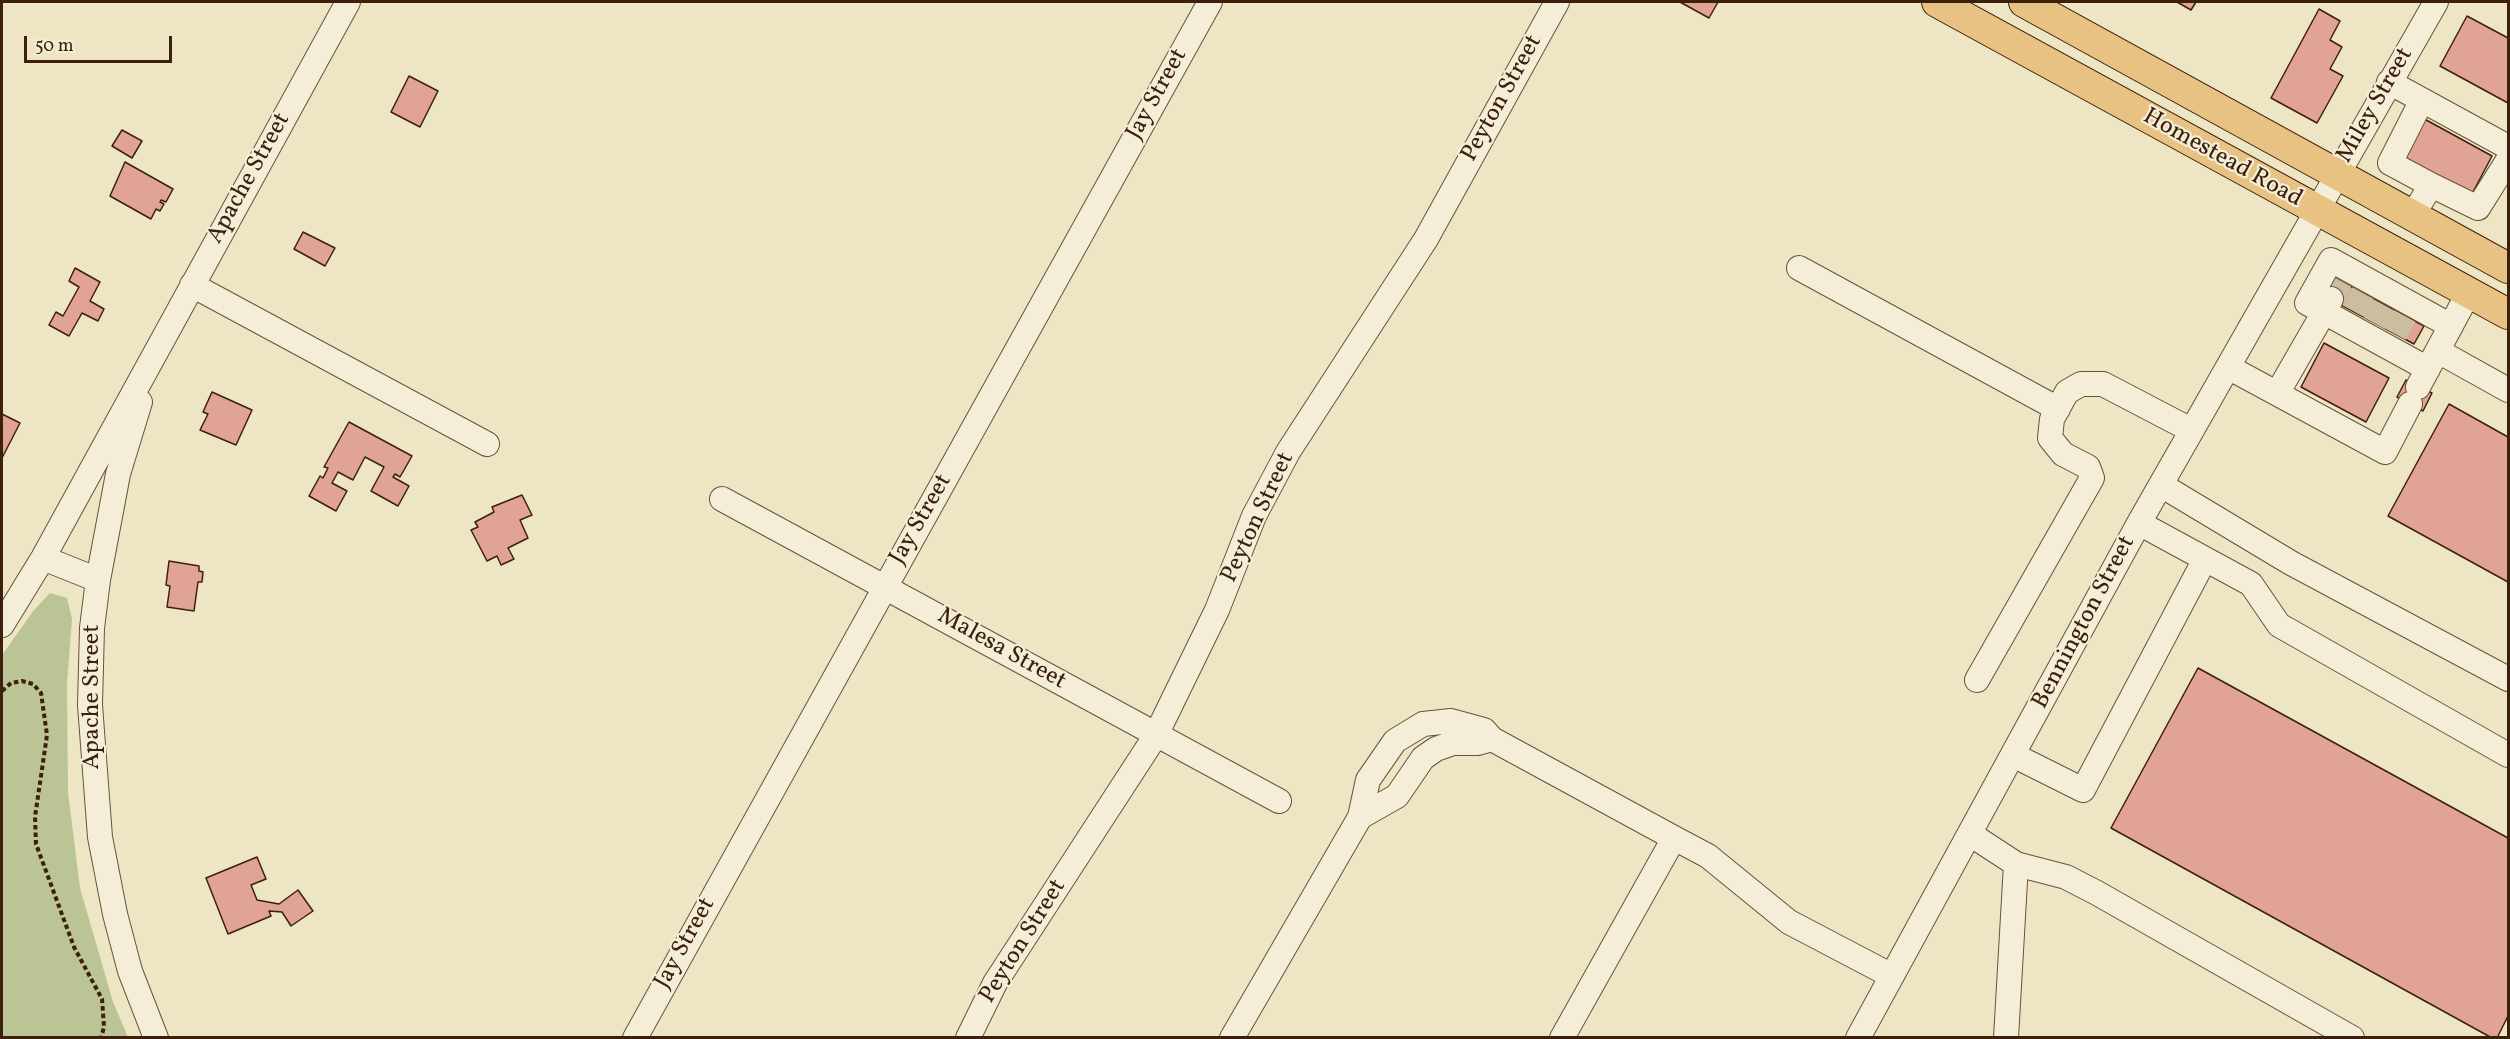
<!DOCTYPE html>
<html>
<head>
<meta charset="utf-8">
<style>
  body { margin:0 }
  #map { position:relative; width:2510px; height:1039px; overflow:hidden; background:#eee5c5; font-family:Vollkorn,serif }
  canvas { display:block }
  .frame { position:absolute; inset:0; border:3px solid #3d200b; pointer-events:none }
  .scale { position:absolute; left:24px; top:36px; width:148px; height:27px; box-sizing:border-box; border:3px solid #3d200b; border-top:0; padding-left:8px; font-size:18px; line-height:21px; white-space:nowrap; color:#3d200b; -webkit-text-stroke:4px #f4eed9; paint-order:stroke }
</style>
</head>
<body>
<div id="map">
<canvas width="2510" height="1039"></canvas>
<div class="frame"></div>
<div class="scale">50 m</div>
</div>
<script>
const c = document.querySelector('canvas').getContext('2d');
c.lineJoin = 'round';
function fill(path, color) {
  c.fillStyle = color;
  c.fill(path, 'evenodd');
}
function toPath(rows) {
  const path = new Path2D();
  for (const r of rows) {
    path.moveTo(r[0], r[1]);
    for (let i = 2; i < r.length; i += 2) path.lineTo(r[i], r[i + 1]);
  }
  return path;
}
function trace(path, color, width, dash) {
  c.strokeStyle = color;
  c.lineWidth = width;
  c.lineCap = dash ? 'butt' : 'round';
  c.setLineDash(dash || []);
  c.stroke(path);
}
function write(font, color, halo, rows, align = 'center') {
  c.font = font + ' Vollkorn,serif';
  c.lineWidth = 4.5;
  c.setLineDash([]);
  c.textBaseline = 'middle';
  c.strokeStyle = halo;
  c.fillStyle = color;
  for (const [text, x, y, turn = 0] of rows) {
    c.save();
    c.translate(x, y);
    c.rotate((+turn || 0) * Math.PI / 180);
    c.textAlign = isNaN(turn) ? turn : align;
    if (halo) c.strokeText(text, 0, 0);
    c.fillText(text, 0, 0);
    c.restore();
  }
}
const green = toPath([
  [50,593,67,598,72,619,67,684,68,792,80,888,113,1002,128,1037,2,1037,2,655,34,610]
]);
const building = toPath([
  [1680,2,1718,2,1709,18,1680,2],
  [2177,2,2196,2,2191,10,2177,2],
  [2319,9,2340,21,2330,40,2342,47,2330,69,2343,76,2317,123,2271,98,2319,9],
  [2467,16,2508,38,2508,103,2440,66,2467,16],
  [409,76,438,91,420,127,391,112,409,76],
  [2419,116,2492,156,2472,194,2398,154,2419,116],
  [122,130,142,141,132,158,112,146,122,130],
  [125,162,173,189,166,202,161,200,160,202,164,204,160,211,156,209,151,219,110,196,125,162],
  [303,232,335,248,325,266,294,249,303,232],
  [75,268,100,282,90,301,104,309,98,321,82,313,69,336,49,325,56,312,63,316,79,287,69,281,75,268],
  [2327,274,2424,326,2414,344,2317,292,2327,274],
  [2324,343,2389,378,2366,422,2301,387,2324,343],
  [2406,380,2432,393,2423,411,2397,397,2406,380],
  [212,392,252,410,236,445,200,430,208,414,203,412,212,392],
  [2449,404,2508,437,2508,582,2388,516,2449,404],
  [2,414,20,423,2,458,2,414],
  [349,422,412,456,400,477,395,474,393,477,409,486,398,506,371,491,384,467,365,457,353,480,338,472,332,483,347,491,336,511,309,496,320,476,323,478,328,468,324,467,349,422],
  [522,495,532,515,520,520,528,538,508,548,514,559,501,565,497,556,487,561,471,530,478,527,475,522,494,512,492,507,522,495],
  [169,561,199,566,199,571,203,572,202,582,198,582,194,611,167,607,170,586,166,585,169,561],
  [2198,668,2508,838,2508,1016,2497,1038,2492,1038,2111,828,2198,668],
  [257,857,266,879,251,885,257,900,279,904,298,890,313,911,291,926,282,912,269,911,271,916,228,934,206,878,257,857]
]);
const minorTunnel = toPath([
  [2331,299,2341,281],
  [2353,311,2363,293],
  [2374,323,2384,305],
  [2395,334,2405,316]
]);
const path = toPath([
  [2,691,11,683,22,681,33,684,41,693,47,735,35,817,36,844,74,947,102,999,104,1027,101,1038]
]);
const minor = toPath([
  [2389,82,2508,147],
  [2422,100,2390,163,2431,185],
  [2413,215,2431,185,2478,208,2508,160],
  [1799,268,2058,409],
  [192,285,487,444],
  [2331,299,2324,312,2307,303,2331,260,2451,326],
  [2438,351,2508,390],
  [2228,367,2385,452,2410,404],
  [2418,387,2469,292],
  [2278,392,2324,312,2428,369],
  [140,402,118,474,98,580,92,628,90,705,100,837,115,914,130,971,156,1038],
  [2161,485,2291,563,2508,679],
  [722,499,1279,801],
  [2139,523,2251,584,2279,625,2508,755],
  [43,558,98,580],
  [2,625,43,558,348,2],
  [1977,680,2092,478,2088,467,2063,454,2050,438,2052,419,2067,392,2081,384,2103,384,2191,430],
  [1492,739,1674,838],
  [2013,755,2083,790,2205,559],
  [1970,834,2016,864,2066,877,2097,893,2352,1038],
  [635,1038,1210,2],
  [968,1038,995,983,1156,735,1217,610,1254,516,1288,452,1426,239,1557,2],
  [1232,1038,1360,817,1368,780,1395,741,1423,724,1451,721,1484,730,1492,739,1478,743,1453,743,1436,749,1423,758,1397,796,1360,817],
  [1562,1038,1674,838,1708,856,1789,922,1892,976],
  [1858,1038,2139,523,2436,2],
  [2006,1038,2016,864]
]);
const major = toPath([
  [1937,2,2508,314],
  [2024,2,2508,268]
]);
const streetNames = [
  ["Jay Street",1158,95,-61],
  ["Peyton Street",1503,99,-61],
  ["Miley Street",2376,106,-60],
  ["Homestead Road",2222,159,29],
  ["Apache Street",250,179,-61],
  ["Peyton Street",1259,518,-65],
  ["Jay Street",922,520,-60],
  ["Bennington Street",2085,623,-62],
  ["Malesa Street",1001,650,29],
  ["Apache Street",94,697,-90],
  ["Peyton Street",1024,942,-58],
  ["Jay Street",686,944,-61]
];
fill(green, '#bac494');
fill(building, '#e1a396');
trace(building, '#3d200b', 1.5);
trace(minorTunnel, '#cbbea0', 24, [24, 12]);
trace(minor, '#69513a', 26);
trace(major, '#3d200b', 32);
trace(path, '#3d200b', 4, [4.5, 3]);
trace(minor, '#f4eed9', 24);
trace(major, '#e7c282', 30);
write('24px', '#3d200b', '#f4eed9', streetNames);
</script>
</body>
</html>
